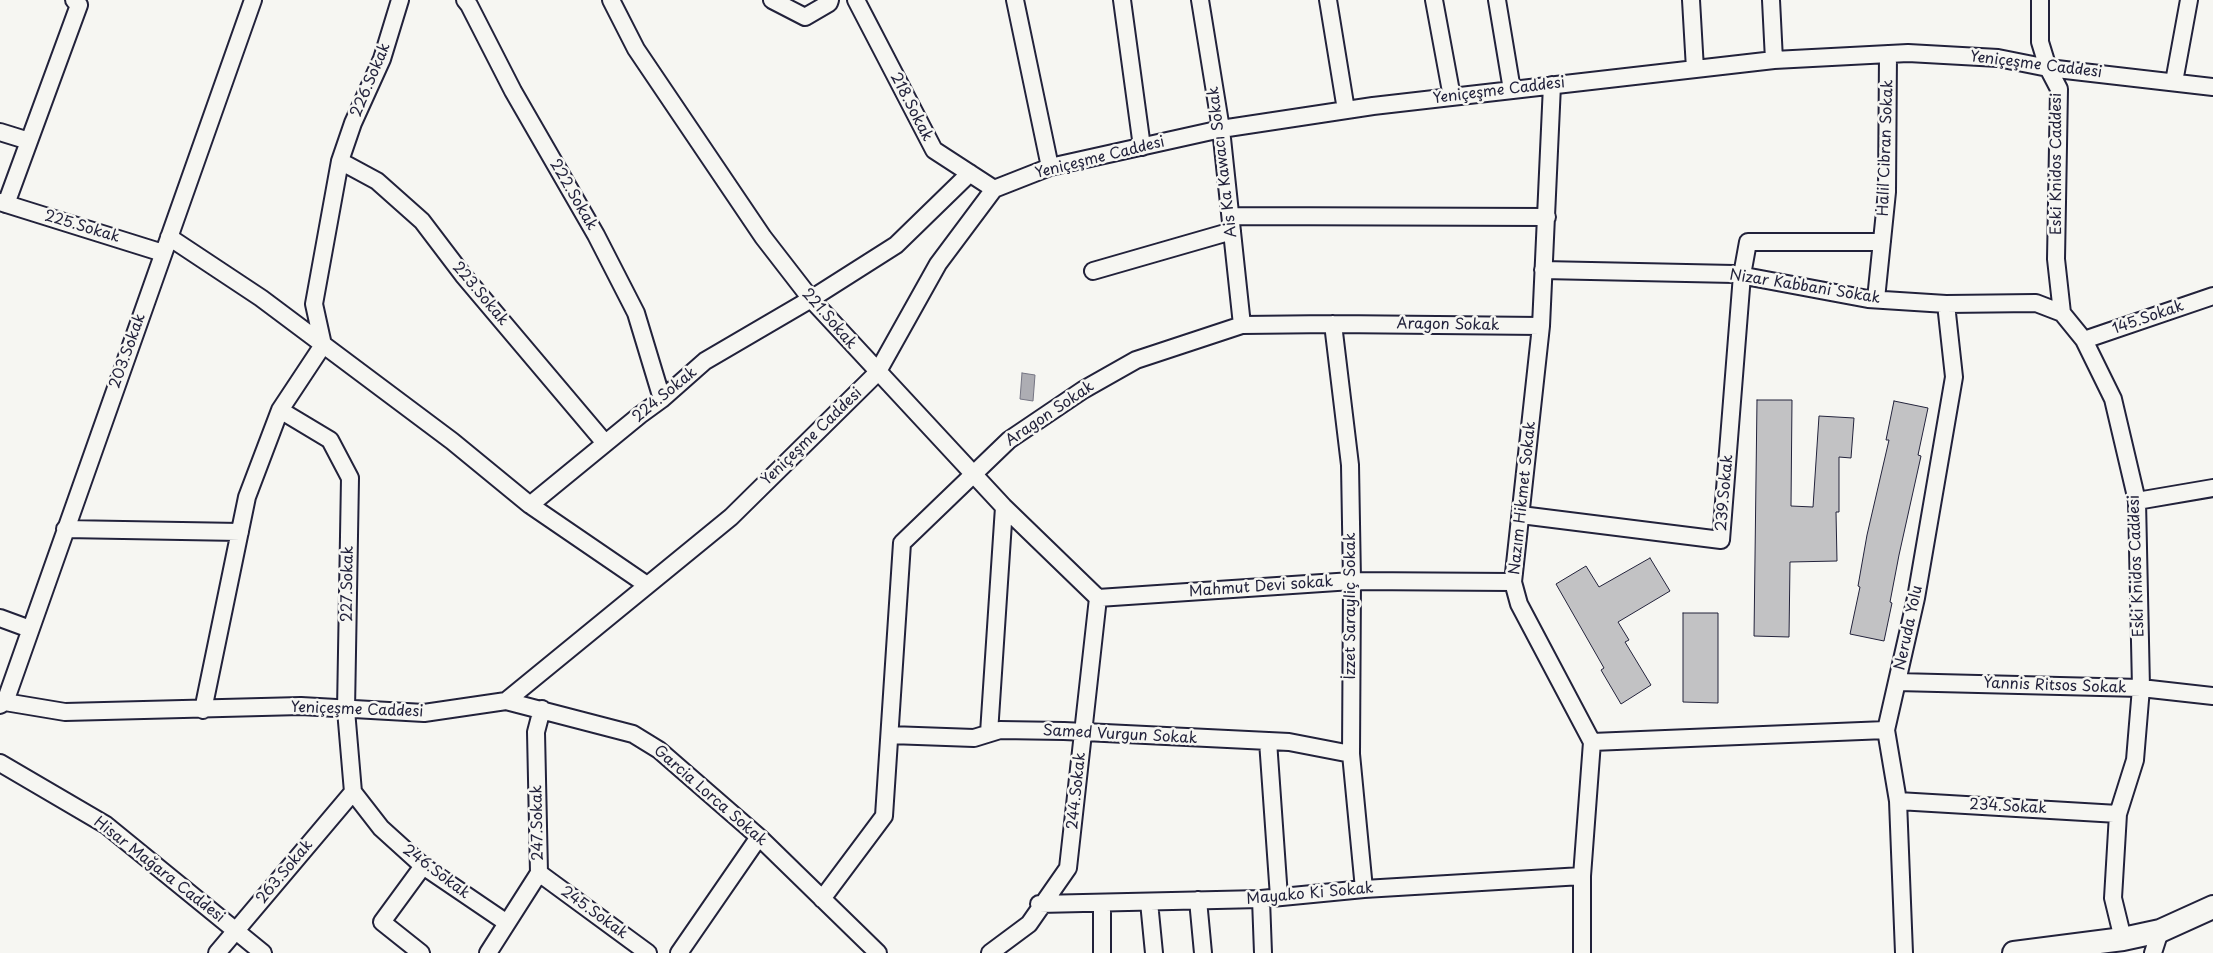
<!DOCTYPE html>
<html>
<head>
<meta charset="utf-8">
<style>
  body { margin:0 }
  canvas { display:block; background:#f6f6f2 }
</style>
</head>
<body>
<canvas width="2213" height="953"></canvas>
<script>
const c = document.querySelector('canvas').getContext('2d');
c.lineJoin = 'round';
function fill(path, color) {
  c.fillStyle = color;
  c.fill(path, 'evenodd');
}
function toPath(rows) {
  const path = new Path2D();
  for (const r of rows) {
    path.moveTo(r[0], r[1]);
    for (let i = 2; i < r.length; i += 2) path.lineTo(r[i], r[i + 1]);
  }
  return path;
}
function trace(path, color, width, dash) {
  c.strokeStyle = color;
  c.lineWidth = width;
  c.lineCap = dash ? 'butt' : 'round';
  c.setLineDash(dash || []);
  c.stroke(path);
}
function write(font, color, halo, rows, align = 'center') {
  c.font = font + ' "Playpen Sans",sans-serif';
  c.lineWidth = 5;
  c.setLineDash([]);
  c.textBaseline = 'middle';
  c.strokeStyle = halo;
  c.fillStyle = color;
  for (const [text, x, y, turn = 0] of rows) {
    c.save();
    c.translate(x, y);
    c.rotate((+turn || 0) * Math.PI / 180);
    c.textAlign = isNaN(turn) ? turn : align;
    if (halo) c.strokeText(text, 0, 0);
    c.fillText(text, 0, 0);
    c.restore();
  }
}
const water = toPath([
  [1022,373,1035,375,1033,401,1020,399,1022,373]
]);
const building = toPath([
  [1757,400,1792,400,1791,506,1813,507,1819,416,1854,418,1851,458,1839,457,1839,512,1836,512,1837,561,1790,562,1789,637,1754,636,1757,400],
  [1894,401,1928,408,1918,455,1921,456,1899,555,1890,602,1892,603,1884,641,1850,634,1860,587,1858,586,1867,535,1889,440,1886,440,1894,401],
  [1650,558,1670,591,1618,622,1629,640,1625,642,1651,685,1621,704,1601,670,1604,668,1556,584,1586,566,1599,587,1650,558],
  [1683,613,1718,613,1718,703,1683,702,1683,613]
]);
const street = toPath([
  [465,0,469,5,513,91,596,235,636,313,662,399],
  [611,0,636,49,763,237,811,299,1004,507,1098,598],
  [772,0,805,17,829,3,830,0],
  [856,0,934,150,994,189],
  [1015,0,1050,167],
  [1122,0,1142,147],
  [1200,0,1221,129,1242,325],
  [1328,0,1346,110],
  [1434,0,1452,97],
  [1497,0,1512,90],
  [1691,0,1695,69],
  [1771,0,1774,60],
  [2040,0,2040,42,2048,68,2059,89,2056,259,2062,313,2084,340,2113,399,2137,501,2141,688,2135,760,2118,814,2113,898,2123,939],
  [2174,82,2189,0],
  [1552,85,1541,326,1513,582,1519,604,1592,742,1582,876,1582,953],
  [0,132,29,141],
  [340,161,377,181,422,221,463,275,605,443],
  [0,202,163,253],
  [6,204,79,5,74,0],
  [1231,216,1547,217],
  [169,237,261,298,452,441,530,505,647,585],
  [1543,270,1734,274,1868,299,1946,304,2036,303,2062,313],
  [1093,271,1232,231],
  [1876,299,1887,192,1888,54],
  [1333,324,1350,465,1352,581,1351,754,1364,889],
  [2084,340,2213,296],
  [280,410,330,440,350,478,346,710,353,792],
  [2137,501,2213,488],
  [530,505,640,415,662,399,705,361,811,299,896,245,970,173],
  [1521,515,1721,540,1742,275,1748,242,1882,242],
  [65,529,240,532],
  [1098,598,1352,581,1513,582],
  [0,618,30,629],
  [1897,682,2141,688,2213,696],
  [506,701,633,734,659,750,759,837,878,953],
  [5,702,253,0],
  [0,705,5,702,65,712,301,706,424,713,506,701,731,517,877,373,938,264,994,189,1050,167,1221,129,1373,106,1774,60,1908,53,1998,58,2048,68,2213,87],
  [203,710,247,497,280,410,323,345,314,304,340,161,353,123,382,59,400,0],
  [989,733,1004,507],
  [890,735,974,738,1000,730,1064,731,1289,742,1351,754],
  [1268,741,1279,897],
  [1592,742,1886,730],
  [0,763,106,825,263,953],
  [353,792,381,828,423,866,507,923],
  [1898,801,2118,814],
  [539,873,648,953],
  [822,899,884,816,902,543,1009,440,1083,390,1136,360,1242,325,1333,324,1541,326],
  [1261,899,1263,953],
  [1198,900,1203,953],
  [1149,902,1154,953],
  [1102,903,1102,953],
  [1039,904,1261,899,1364,889,1582,876],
  [217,953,353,792],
  [421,953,382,922,423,866],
  [488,953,539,873,536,732,542,709],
  [679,953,759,837],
  [990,953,1029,924,1068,868,1098,598],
  [1904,953,1898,801,1886,730,1916,598,1954,377,1946,304],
  [2153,953,2160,931]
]);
const secondary = toPath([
  [2014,953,2123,939,2160,931,2213,907]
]);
const streetNames = [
  ["Yeniçeşme Caddesi",2036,65,7],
  ["226.Sokak",371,80,-67],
  ["Yeniçeşme Caddesi",1499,91,-7],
  ["218.Sokak",911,107,63],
  ["Halil Cibran Sokak",1886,148,-88],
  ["Yeniçeşme Caddesi",1100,158,-14],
  ["Ais Ka Kawacı Sokak",1223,162,-97],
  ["Eski Knidos Caddesi",2057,164,-90],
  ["222.Sokak",573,195,60],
  ["225.Sokak",82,227,17],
  ["Nizar Kabbani Sokak",1805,287,9],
  ["223.Sokak",480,294,50],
  ["145.Sokak",2148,318,-19],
  ["221.Sokak",829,319,49],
  ["Aragon Sokak",1448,325,1],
  ["203.Sokak",128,351,-70],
  ["224.Sokak",665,395,-39],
  ["Aragon Sokak",1050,414,-34],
  ["Yeniçeşme Caddesi",812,437,-44],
  ["239.Sokak",1725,493,-85],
  ["Nazım Hikmet Sokak",1523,498,-84],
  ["Eski Knidos Caddesi",2137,566,-92],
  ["227.Sokak",348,584,-89],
  ["Mahmut Devi sokak",1261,587,-4],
  ["İzzet Sarayliç Sokak",1351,606,-90],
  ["Neruda Yolu",1909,628,-78],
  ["Yannis Ritsos Sokak",2055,686,2],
  ["Yeniçeşme Caddesi",357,710,2],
  ["Samed Vurgun Sokak",1120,735,3],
  ["244.Sokak",1077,791,-84],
  ["Garcia Lorca Sokak",710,796,41],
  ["234.Sokak",2008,807,3],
  ["247.Sokak",538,823,-91],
  ["Hisar Mağara Caddesi",159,870,38],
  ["263.Sokak",285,872,-50],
  ["246.Sokak",436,872,37],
  ["Mayako Ki Sokak",1310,894,-5],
  ["245.Sokak",594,913,36]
];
fill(water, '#adadb3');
trace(water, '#757583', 1);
fill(building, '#c2c2c4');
trace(building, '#22223b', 1);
trace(street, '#22223b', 20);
trace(secondary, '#22223b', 26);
trace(street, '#f6f6f2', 16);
trace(secondary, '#f6f6f2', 22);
write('15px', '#22223b', '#f6f6f2', streetNames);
</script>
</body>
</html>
